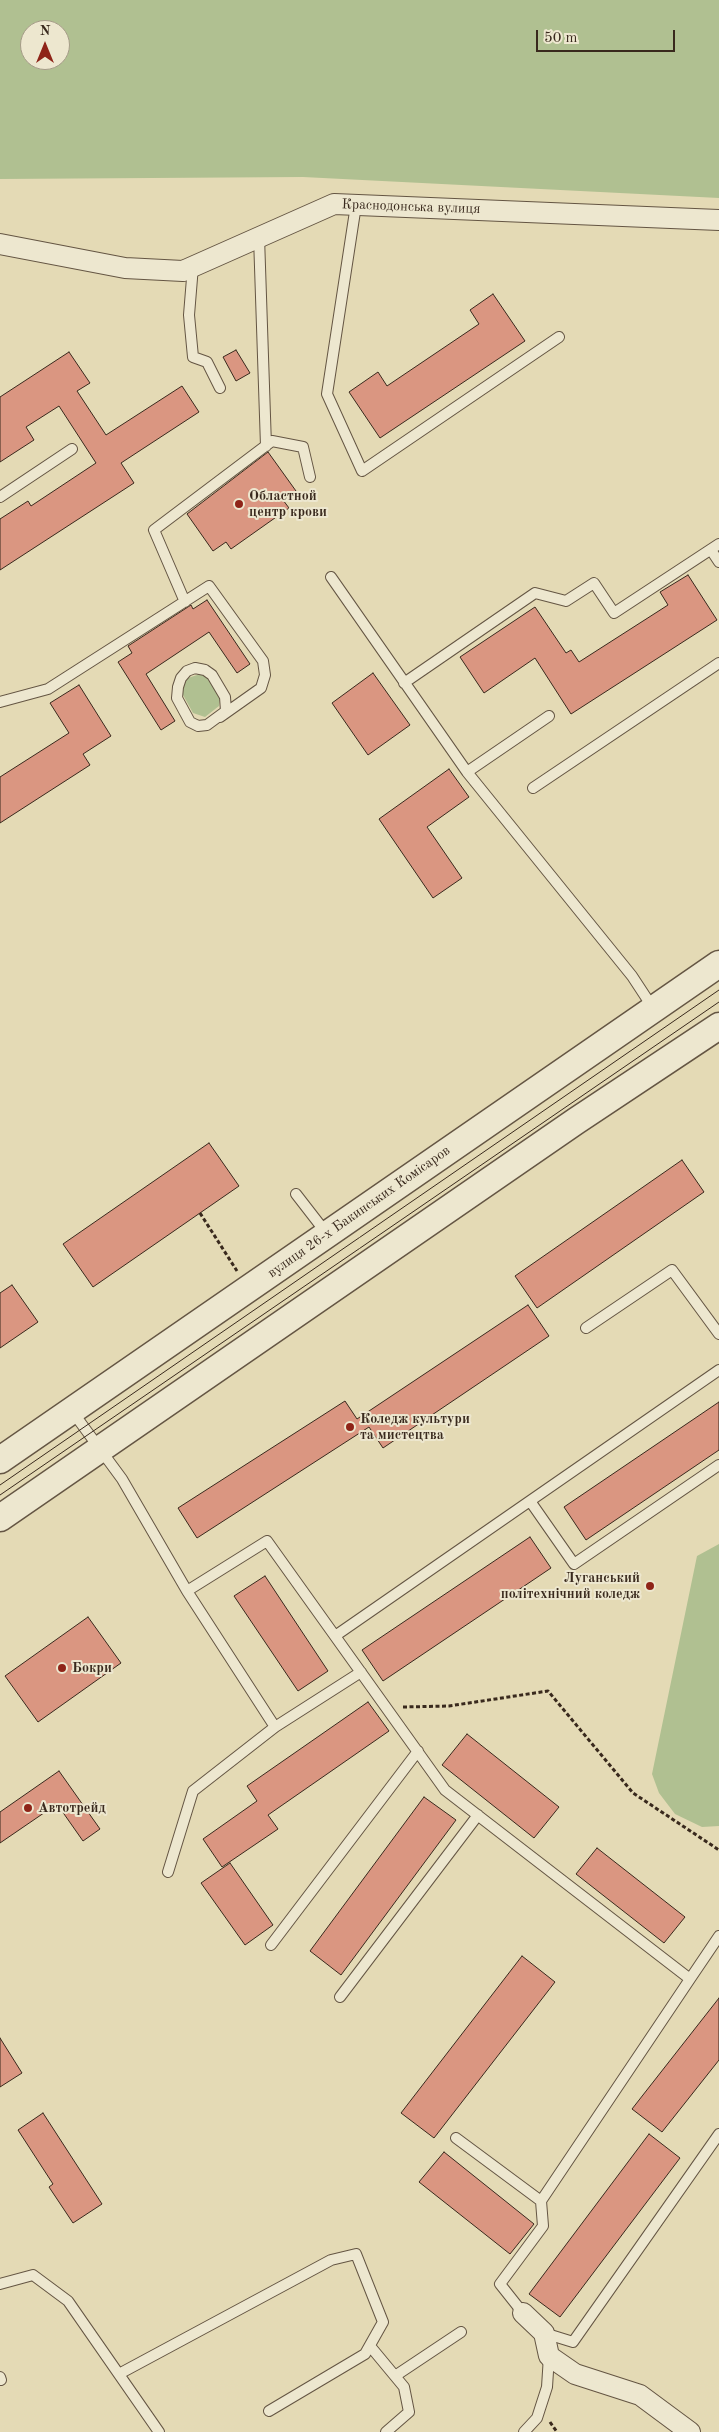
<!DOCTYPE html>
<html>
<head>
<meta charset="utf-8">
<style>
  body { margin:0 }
  #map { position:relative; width:719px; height:2432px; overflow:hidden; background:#e4dab5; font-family:"Old Standard TT",serif }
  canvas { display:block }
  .north { position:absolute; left:20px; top:20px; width:50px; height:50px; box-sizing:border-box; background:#ede7cf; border:1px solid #a59b88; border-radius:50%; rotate:0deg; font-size:14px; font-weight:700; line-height:20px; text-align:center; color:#39291d }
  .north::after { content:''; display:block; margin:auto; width:18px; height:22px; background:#8f2418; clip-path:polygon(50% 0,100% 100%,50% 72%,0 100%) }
  .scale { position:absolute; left:536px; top:30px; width:139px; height:22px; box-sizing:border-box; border:2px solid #39291d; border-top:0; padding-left:6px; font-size:15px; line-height:18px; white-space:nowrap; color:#39291d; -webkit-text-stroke:4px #ede7cf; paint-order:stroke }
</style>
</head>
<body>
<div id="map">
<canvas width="719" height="2432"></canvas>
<div class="north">N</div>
<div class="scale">50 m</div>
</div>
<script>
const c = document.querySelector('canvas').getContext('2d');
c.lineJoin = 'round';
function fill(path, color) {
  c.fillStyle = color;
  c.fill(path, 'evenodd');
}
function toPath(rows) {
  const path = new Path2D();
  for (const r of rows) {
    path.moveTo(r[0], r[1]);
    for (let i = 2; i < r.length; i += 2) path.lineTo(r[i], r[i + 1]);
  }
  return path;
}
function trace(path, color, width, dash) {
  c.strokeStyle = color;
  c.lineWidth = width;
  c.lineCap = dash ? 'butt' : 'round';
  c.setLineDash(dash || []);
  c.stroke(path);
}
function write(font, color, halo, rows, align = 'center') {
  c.font = font + ' "Old Standard TT",serif';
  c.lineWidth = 4;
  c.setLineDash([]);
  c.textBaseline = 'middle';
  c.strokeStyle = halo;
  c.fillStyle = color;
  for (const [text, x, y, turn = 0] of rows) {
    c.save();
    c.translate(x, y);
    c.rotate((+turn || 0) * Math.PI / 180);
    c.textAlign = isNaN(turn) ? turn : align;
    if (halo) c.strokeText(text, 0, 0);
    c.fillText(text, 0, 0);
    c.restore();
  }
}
const green = toPath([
  [0,0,719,0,719,198,303,177,0,179],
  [30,30,60,30,60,60,30,60],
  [200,674,206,677,212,683,220,695,219,706,205,717,193,713,182,693,183,686,188,678],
  [719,1544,719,1826,702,1827,675,1814,659,1793,652,1774,697,1556]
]);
const building = toPath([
  [493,294,525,341,380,438,349,392,378,372,387,386,479,324,470,310,493,294],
  [236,350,250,373,236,381,223,357,236,350],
  [69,352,90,383,77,391,106,435,182,386,199,412,121,463,134,483,0,570,0,519,28,501,31,506,96,463,59,406,26,427,34,440,0,462,0,397,69,352],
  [268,452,296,491,283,500,289,508,231,549,226,542,213,551,187,514,268,452],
  [688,575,717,620,571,714,535,658,484,693,460,657,535,607,566,653,571,650,579,662,668,605,660,592,688,575],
  [207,600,250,664,237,673,209,632,146,674,175,721,161,730,118,662,132,653,128,646,191,605,193,609,207,600],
  [373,673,410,725,368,755,332,703,373,673],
  [79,685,111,736,83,754,90,765,0,823,0,777,69,733,50,703,79,685],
  [449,769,469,797,427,827,462,878,433,898,379,819,449,769],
  [209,1143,239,1186,93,1287,63,1244,209,1143],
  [682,1160,704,1192,537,1308,515,1276,682,1160],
  [12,1285,38,1322,0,1348,0,1293,12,1285],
  [528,1305,549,1336,383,1448,369,1427,197,1538,178,1508,345,1401,357,1419,528,1305],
  [719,1402,719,1450,586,1540,564,1507,719,1402],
  [530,1537,551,1568,383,1681,362,1650,530,1537],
  [265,1576,328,1671,298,1691,234,1596,265,1576],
  [88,1617,121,1663,38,1722,5,1676,88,1617],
  [368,1702,389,1731,268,1815,278,1829,222,1867,203,1839,257,1801,247,1786,368,1702],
  [467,1734,559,1807,534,1838,442,1765,467,1734],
  [59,1771,100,1829,83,1841,57,1804,0,1843,0,1812,59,1771],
  [424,1797,456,1820,341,1975,310,1951,424,1797],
  [597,1848,685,1917,664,1943,576,1874,597,1848],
  [230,1863,273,1925,245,1945,201,1883,230,1863],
  [522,1956,555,1982,434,2138,401,2113,522,1956],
  [719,1998,719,2060,662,2132,632,2109,719,1998],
  [0,2038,22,2073,0,2087,0,2038],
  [43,2113,102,2204,73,2223,49,2187,53,2184,18,2130,43,2113],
  [649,2134,680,2158,560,2317,529,2294,649,2134],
  [444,2152,534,2224,510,2254,419,2182,444,2152]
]);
const path = toPath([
  [200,1213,237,1271],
  [403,1707,449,1706,548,1691,633,1793,719,1850],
  [550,2422,557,2432]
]);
const service = toPath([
  [356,205,327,394,362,471,559,337],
  [259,237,266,446],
  [193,266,189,315,193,357,207,362,220,388],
  [0,497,72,449],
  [711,550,719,562],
  [331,577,467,772,632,976,653,1008],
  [185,602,154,530,272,441,303,447,310,477],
  [195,668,205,670,212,675,225,697,226,711,207,725,198,726,190,722,177,698,178,687,181,678,187,671,195,668],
  [404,683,535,593,566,601,594,583,614,613,719,544],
  [0,702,48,689,209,586,263,661,265,675,261,688,220,717],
  [467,772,549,716],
  [533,788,719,663],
  [296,1194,327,1234],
  [586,1328,672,1270,719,1334],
  [72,1411,122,1479,187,1591,267,1541,445,1790,690,1979,719,1936],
  [530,1501,574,1564,719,1465],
  [187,1591,275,1727],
  [335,1636,719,1370],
  [168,1872,193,1791,275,1727,361,1672],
  [271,1945,418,1751],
  [340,1997,478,1815],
  [456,2138,541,2201],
  [0,2284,33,2275,68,2301,159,2432],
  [523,2313,500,2284,543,2226,541,2201,690,1979],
  [544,2333,573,2342,719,2134],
  [370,2346,404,2387,409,2412,386,2432],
  [119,2374,331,2260,356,2254,383,2322,365,2354,269,2411],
  [395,2376,461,2332],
  [0,2377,1,2380],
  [524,2432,537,2418,547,2387,549,2356]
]);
const minor = toPath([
  [0,244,125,268,183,271,334,204,719,220],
  [523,2313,544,2333,549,2356,575,2374,640,2395,690,2432]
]);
const tertiary = toPath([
  [0,1460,719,964],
  [0,1518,576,1121,719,1026]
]);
const tram = toPath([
  [0,1485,719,990],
  [0,1495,719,1002]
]);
const markers = [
  [239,504,5,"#8f2418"],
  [350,1427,5,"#8f2418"],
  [650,1586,5,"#8f2418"],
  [62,1668,5,"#8f2418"],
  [28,1808,5,"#8f2418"]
];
const streetNames = [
  ["Краснодонська вулиця",411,207,2],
  ["вулиця 26-х Бакинських Комісаров",359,1212,-35]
];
const poiNames = [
  ["Областной",249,496],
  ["центр крови",249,512],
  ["Коледж культури",360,1419],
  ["та мистецтва",360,1435],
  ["Луганський",640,1578,"right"],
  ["політехнічний коледж",640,1594,"right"],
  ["Бокри",72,1668],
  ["Автотрейд",38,1808]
];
fill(green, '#b0c091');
fill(building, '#da9681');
trace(building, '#39291d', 1);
trace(service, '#645543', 12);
trace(minor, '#645543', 22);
trace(tertiary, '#645543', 29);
trace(path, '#39291d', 3, [4, 2.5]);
trace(service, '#ede7cf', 10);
trace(minor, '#ede7cf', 20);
trace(tertiary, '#ede7cf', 26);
trace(tram, '#39291d', 1);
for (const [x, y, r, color] of markers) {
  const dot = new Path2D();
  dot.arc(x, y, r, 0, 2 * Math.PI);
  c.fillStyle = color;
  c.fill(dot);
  trace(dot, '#ede7cf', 2);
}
write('14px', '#39291d', '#ede7cf', streetNames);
write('bold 14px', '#39291d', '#ede7cf', poiNames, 'left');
</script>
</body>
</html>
